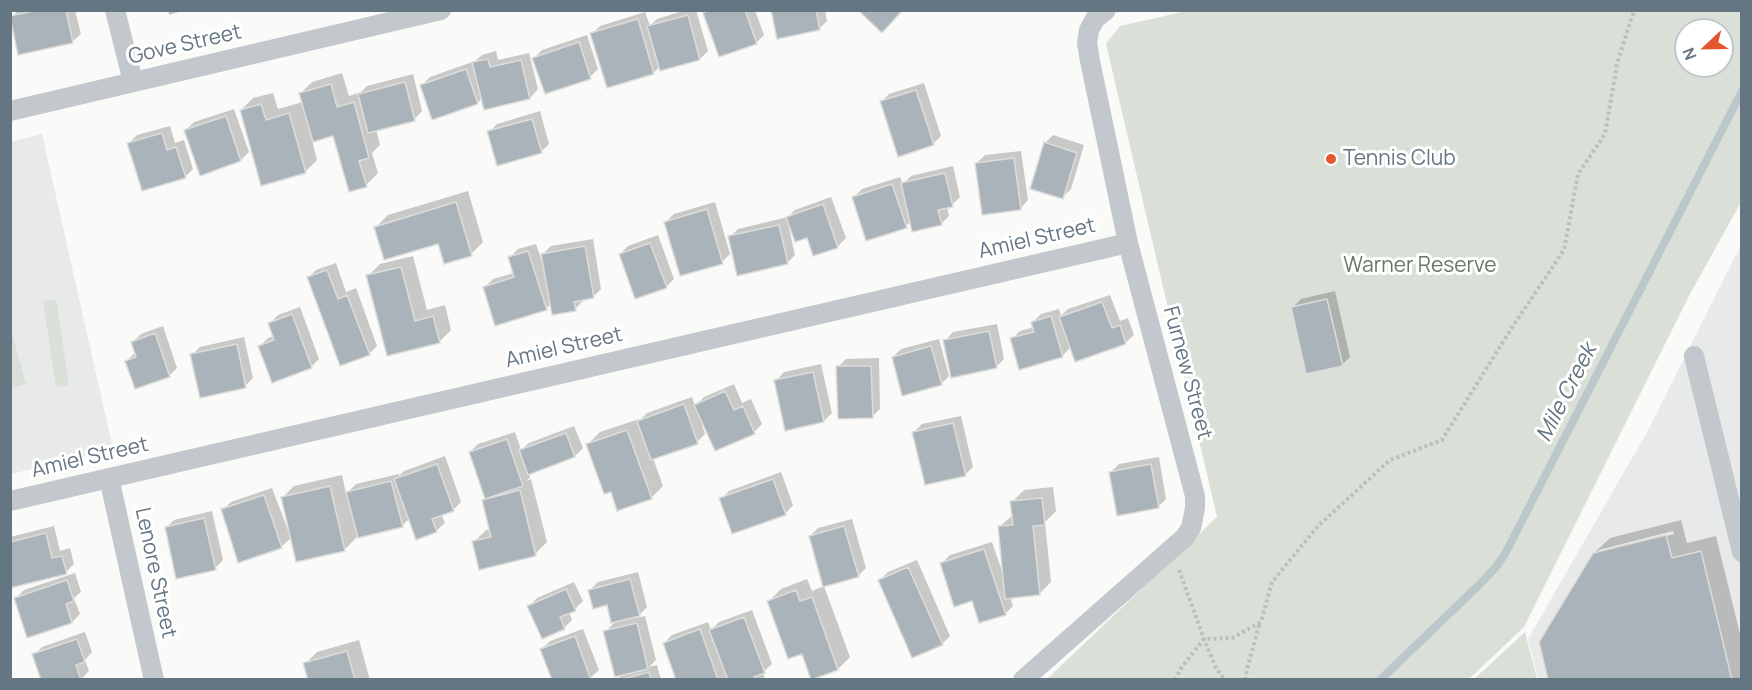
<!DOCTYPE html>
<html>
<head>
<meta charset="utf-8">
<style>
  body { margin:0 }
  #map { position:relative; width:1752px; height:690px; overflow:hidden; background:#fafaf8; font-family:Manrope,sans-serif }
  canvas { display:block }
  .frame { position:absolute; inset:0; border:12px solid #657683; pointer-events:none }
  .north { position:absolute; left:1674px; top:18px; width:60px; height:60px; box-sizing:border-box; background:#fff; border:2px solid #c1c8cd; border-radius:50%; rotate:248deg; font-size:16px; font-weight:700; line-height:24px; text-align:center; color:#657683 }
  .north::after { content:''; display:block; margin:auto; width:21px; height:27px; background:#e4572e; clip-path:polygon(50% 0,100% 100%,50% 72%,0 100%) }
</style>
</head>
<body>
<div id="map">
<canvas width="1752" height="690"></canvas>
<div class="frame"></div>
<div class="north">N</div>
</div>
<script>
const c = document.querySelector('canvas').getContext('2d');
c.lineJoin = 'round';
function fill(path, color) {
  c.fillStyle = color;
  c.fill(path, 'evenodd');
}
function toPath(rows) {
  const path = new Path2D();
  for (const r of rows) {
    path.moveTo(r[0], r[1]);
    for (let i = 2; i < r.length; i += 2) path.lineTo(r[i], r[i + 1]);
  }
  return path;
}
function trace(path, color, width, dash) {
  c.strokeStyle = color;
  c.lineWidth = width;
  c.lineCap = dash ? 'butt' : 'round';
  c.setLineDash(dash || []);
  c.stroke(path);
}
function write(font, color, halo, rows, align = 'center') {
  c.font = font + ' Manrope,sans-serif';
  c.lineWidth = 6;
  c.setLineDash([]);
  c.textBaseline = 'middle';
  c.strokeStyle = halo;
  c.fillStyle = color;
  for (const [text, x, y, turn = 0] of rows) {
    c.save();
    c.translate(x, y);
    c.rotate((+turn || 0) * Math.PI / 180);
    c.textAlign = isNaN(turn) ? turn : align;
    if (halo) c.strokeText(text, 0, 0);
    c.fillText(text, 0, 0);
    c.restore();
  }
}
const built = toPath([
  [42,134,113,449,11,474,10,142],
  [1741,245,1741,679,1538,679,1528,639,1650,427]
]);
const green = toPath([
  [1191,10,1741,11,1741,202,1690,294,1524,627,1469,679,1046,680,1217,517,1106,44,1120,26],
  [1686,30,1722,30,1722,66,1686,66],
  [56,299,69,385,56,387,43,301],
  [10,327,26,384,11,388,10,388],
  [1525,632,1537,679,1474,679]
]);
const shadow = toPath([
  [18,10,75,10,81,34,72,42,12,17],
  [168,10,185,10,169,15],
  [686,10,696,10,708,51,700,59,661,70,660,67,653,73,592,34,600,26,645,12,650,26,657,19],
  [708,10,755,10,764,35,756,43,705,13],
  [773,10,825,10,827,21,819,29],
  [587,35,598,69,590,77,534,58,542,50],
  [496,51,498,60,529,53,538,89,530,98,482,98,477,103,422,85,430,77,475,61,482,55],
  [342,73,349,96,361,92,367,86,413,74,422,111,414,120,376,129,380,145,372,153,378,173,366,185,334,134,312,140,317,160,305,172,241,110,253,98,273,93,278,109,303,102,300,94,312,82],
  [924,83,941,136,933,144,881,102,889,94],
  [234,109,249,152,241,160,186,130,194,122],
  [540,111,549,144,541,152,489,132,497,124],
  [170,126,175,143,184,140,193,169,185,177,129,143,137,135],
  [1053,135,1084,145,1071,189,1063,197,1045,143],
  [1021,151,1028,200,1020,209,977,163,985,155],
  [953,166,960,197,952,205,947,206,949,216,941,224,911,221,906,226,854,197,862,189,900,177,903,184,911,176],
  [468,191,483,242,471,254,439,242,376,227,388,215],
  [831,197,846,238,838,246,814,255,807,236,789,228,795,255,787,263,730,237,738,229,788,217,795,210],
  [715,202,730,254,722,262,666,222,674,214],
  [658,235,674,279,666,287,620,254,628,246],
  [593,239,601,289,593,297,583,299,583,301,575,309,551,303,546,309,485,287,493,279,514,273,510,257,518,249,536,244,543,265,545,264,543,254,551,246],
  [413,256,427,310,445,305,451,330,439,342,388,355,368,276,380,264],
  [336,263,346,292,356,288,377,346,369,354,308,278,316,270],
  [1335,291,1350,357,1342,365,1293,307,1301,299],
  [1110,295,1120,321,1128,318,1134,335,1125,343,1071,347,1062,356,1012,339,1020,331,1034,327,1033,322,1041,314,1059,309,1061,316,1068,309],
  [300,307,319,359,311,367,260,346,268,338,274,336,270,323,278,315],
  [997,324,1004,359,996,367,945,341,953,332],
  [163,326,177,368,169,376,126,361,136,352,133,342,141,334],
  [244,337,253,378,245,386,192,355,200,347],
  [939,339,949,376,941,384,893,357,901,349],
  [879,358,880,409,872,417,838,367,846,359],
  [821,364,832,413,824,421,776,381,784,372],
  [734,384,742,403,751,399,762,424,754,432,702,425,705,434,697,442,653,458,663,486,651,498,611,490,588,444,600,432,639,419,640,420,647,413,692,397,695,406,704,397],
  [961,416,973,467,965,475,914,432,922,424],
  [574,426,583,448,575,456,529,472,530,477,526,481,531,479,547,542,535,554,474,542,486,530,491,529,484,500,486,498,470,452,478,444,515,432,521,450,529,443],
  [445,456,461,502,453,510,441,514,445,523,436,531,410,518,402,526,357,537,345,549,282,498,294,486,342,475,346,494,356,484,399,474,399,476,404,471],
  [1159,457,1166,499,1158,507,1111,472,1119,464],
  [781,472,793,505,785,514,721,499,729,491],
  [1053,487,1056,511,1045,522,1051,582,1039,594,1010,597,1013,606,1005,614,973,599,942,563,950,555,992,542,1003,574,999,527,1013,515,1012,502,1024,490],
  [272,488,291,538,281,547,223,510,231,502],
  [212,511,223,560,215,568,166,528,174,520],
  [852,519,866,568,858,576,810,536,818,528],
  [1681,520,1687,543,1716,536,1742,642,1742,680,1549,680,1594,553,1610,538],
  [1673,531,1674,534,1599,553,1599,550],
  [54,526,60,551,70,548,74,564,66,572,11,587,10,537],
  [917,560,950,636,942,644,880,580,888,572],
  [638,572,647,607,636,618,645,616,656,660,649,667,657,665,661,680,617,680,623,674,605,632,616,621,608,603,590,590,598,582],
  [75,573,81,592,74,598,80,614,72,622,16,598,24,590],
  [807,579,812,591,824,586,850,657,838,669,812,678,803,652,769,601,781,589],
  [574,582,583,601,575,609,569,612,572,620,564,628,529,606,537,598],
  [752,610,772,664,763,672,765,680,677,680,664,643,672,635,708,622,711,630,719,622],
  [583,629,599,670,588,680,542,649,550,641],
  [85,632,92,652,85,660,89,671,80,680,34,655,42,647],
  [359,640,370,680,310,680,305,664,317,652]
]);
const stream = toPath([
  [1380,680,1481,583,1496,567,1505,554,1742,91]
]);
const building = toPath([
  [38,10,66,10,73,43,18,55,10,16,38,10],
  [709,10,745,10,757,44,719,57,703,13,709,10],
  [771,10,816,10,820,30,777,39,771,10],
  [858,10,903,10,882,33,858,10],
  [688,15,700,60,660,71,647,26,688,15],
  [638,19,654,74,607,88,590,33,638,19],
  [579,42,591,79,545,94,532,58,579,42],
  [488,59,490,67,521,60,530,99,484,110,472,62,488,59],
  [466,69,478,104,432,120,420,85,466,69],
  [405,82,415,121,368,133,358,94,405,82],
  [331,84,337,107,354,102,369,158,359,161,367,187,349,192,333,136,313,142,299,93,331,84],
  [916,90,934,145,898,157,880,101,916,90],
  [261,104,266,120,289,113,306,173,261,186,240,110,261,104],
  [226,116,241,161,200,176,184,130,226,116],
  [532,119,542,153,497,166,487,131,532,119],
  [162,133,167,150,176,147,186,178,142,191,127,143,162,133],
  [1044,142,1077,153,1063,199,1030,189,1044,142],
  [1014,158,1021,210,982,215,975,163,1014,158],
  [945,173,953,207,938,210,942,225,912,232,901,183,945,173],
  [892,184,907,228,866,241,852,197,892,184],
  [456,202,472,256,444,264,438,244,384,260,374,227,456,202],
  [823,204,838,248,813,256,807,238,795,242,786,217,823,204],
  [707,209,723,264,680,276,664,222,707,209],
  [779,225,788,264,737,276,728,236,779,225],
  [650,243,667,288,635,299,619,254,650,243],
  [585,246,594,298,574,302,576,311,552,315,541,254,585,246],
  [528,251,547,310,495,326,483,287,514,277,508,257,528,251],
  [401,267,415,321,433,316,440,343,387,356,366,275,401,267],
  [327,270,338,299,347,295,370,355,340,366,307,277,327,270],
  [1327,299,1343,366,1306,374,1291,307,1327,299],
  [1102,302,1112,328,1120,325,1126,344,1075,362,1059,317,1102,302],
  [292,314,312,368,272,383,258,346,274,340,268,323,292,314],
  [1051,316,1063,357,1019,370,1010,338,1034,332,1031,322,1051,316],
  [989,331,997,368,951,378,943,340,989,331],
  [155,333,170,377,135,389,125,361,136,357,131,342,155,333],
  [237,344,246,388,200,398,190,354,237,344],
  [931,346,942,385,902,396,892,357,931,346],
  [836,366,871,366,873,418,838,419,836,366],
  [813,372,824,422,785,431,774,380,813,372],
  [725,391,734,410,743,406,755,434,715,451,694,405,725,391],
  [684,404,698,444,651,460,637,421,684,404],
  [953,423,966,476,925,485,912,432,953,423],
  [627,430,652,499,617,511,611,492,604,494,586,444,627,430],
  [566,433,575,457,528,475,519,450,566,433],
  [507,439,523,486,485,499,469,452,507,439],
  [437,464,454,511,432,519,437,532,416,540,394,479,437,464],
  [1151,464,1159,508,1117,516,1109,472,1151,464],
  [773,479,786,515,732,534,719,498,773,479],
  [391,481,403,527,358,538,346,492,391,481],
  [330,486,345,551,296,562,281,497,330,486],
  [520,490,536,556,479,570,472,541,491,537,482,500,520,490],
  [264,495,282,548,238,563,221,509,264,495],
  [1042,498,1045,525,1033,526,1040,595,1005,599,998,526,1013,525,1010,501,1042,498],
  [204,518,216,570,176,579,165,527,204,518],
  [844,526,859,577,823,587,809,536,844,526],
  [46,533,52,558,62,556,67,574,10,588,10,542,46,533],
  [1666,535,1672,558,1701,551,1732,680,1548,680,1539,642,1593,553,1666,535],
  [984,549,1006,615,979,623,972,601,954,607,940,563,984,549],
  [908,567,943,645,912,658,878,580,908,567],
  [630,579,640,616,611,623,607,605,593,609,588,590,630,579],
  [67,580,74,601,66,604,72,623,27,638,14,598,67,580],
  [566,589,576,611,560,617,565,629,542,639,527,606,566,589],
  [796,590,800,601,812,597,838,670,811,680,802,654,788,659,767,601,796,590],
  [744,617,765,673,754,677,755,680,728,680,709,630,744,617],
  [637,623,648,669,615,677,603,631,637,623],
  [700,629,718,680,676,680,663,643,700,629],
  [575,636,591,680,552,680,540,649,575,636],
  [77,639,85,662,76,665,81,680,41,680,32,654,77,639],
  [347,651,355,680,308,680,303,663,347,651],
  [649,672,651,680,619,680,649,672]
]);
const path = toPath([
  [1179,570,1204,639,1216,668,1225,680],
  [1175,680,1181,668,1204,639,1232,638,1261,622,1272,582,1318,526,1390,460,1442,440,1511,329,1564,250,1578,174,1605,134,1617,64,1631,19,1635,10],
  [1245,680,1247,669,1260,622]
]);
const minor = toPath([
  [115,10,133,82],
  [10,111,441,10],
  [1694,356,1742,552],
  [109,478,154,680],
  [10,501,1128,243],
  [1023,680,1185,537,1191,528,1195,508,1195,496,1128,243,1090,61,1087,43,1089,30,1095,19,1106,10]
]);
const markers = [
  [1331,159,6,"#e4572e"]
];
const streetNames = [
  ["Gove Street",185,45,-13],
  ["Amiel Street",1037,239,-13],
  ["Amiel Street",564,348,-13],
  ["Furnew Street",1187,373,75],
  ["Amiel Street",90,458,-13],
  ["Lenore Street",155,573,78]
];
const poiNames = [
  ["Tennis Club",1343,159]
];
const parkNames = [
  ["Warner Reserve",1420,266]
];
const waterNames = [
  ["Mile Creek",1567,393,-63]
];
fill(built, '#e8e9e9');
fill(green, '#dadfd7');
fill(shadow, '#0003');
trace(stream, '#bbc7cb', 8);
fill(building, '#aab3b9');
trace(building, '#dcdcda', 1.5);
trace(path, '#bbbfc2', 4, [3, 3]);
trace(minor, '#c3c8cc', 20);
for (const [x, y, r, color] of markers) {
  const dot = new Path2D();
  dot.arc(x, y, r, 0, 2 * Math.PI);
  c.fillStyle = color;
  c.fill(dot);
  trace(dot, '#fff', 2);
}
write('21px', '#657683', '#fff', streetNames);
write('21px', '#657683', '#fff', poiNames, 'left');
write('21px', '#687a64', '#fff', parkNames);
write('italic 22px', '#60757c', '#fff', waterNames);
</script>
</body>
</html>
